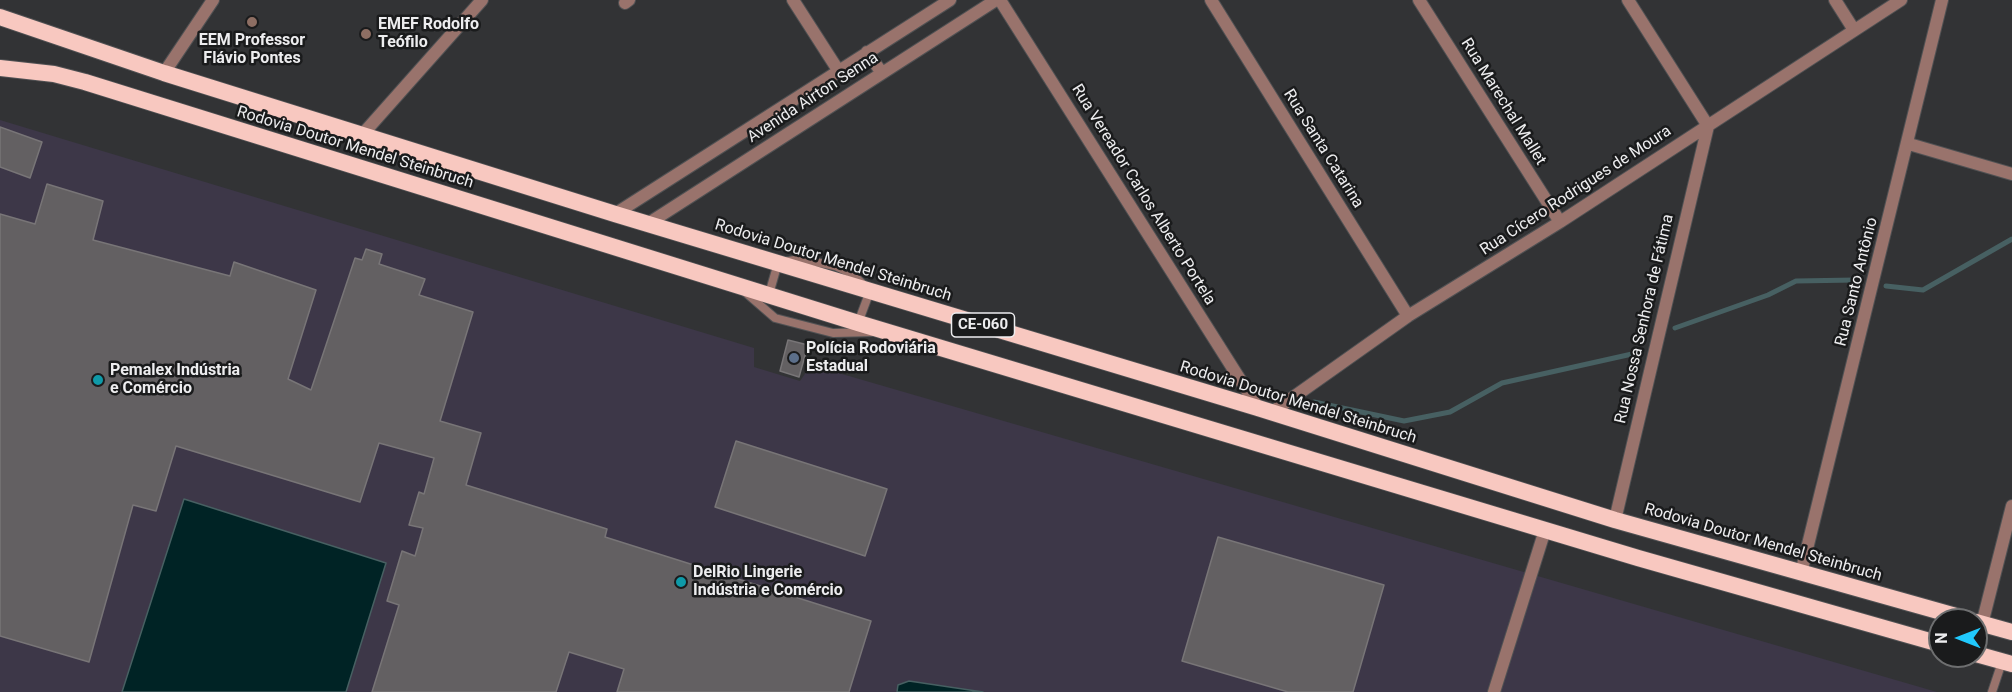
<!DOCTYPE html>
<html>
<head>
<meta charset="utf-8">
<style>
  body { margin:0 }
  #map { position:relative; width:2012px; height:692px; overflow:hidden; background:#323335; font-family:Roboto,sans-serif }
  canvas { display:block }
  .north { position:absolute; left:1928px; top:608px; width:60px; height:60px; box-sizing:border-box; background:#1a1b1c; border:2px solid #6e6f70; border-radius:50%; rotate:270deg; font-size:16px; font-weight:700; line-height:24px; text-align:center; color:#ededef }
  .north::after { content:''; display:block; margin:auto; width:21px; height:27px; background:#21c9fd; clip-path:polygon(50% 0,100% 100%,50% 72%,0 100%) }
</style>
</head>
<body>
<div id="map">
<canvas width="2012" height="692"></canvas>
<div class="north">N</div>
</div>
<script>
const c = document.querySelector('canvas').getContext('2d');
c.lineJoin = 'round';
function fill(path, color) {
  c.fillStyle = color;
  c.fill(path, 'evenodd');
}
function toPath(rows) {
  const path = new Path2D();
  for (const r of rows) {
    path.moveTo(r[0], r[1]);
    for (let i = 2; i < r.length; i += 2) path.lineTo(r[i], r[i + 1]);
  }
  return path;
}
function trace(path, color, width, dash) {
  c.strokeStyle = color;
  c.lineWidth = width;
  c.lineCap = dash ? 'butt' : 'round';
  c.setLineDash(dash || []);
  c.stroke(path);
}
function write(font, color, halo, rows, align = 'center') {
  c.font = font + ' Roboto,sans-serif';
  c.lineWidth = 5;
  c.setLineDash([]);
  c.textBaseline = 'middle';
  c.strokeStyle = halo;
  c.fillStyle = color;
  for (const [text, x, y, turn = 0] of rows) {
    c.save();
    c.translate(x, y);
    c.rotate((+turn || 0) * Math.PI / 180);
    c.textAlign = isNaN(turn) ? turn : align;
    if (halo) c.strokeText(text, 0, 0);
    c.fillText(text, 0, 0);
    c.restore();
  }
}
const industrial = toPath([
  [0,120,754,348,754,367,800,381,811,365,1937,692,0,692]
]);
const water = toPath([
  [184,499,386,563,346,692,122,692,184,499],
  [909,681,983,692,897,692,898,685,909,681]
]);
const stream = toPath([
  [1886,286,1923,290,2012,239],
  [1675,328,1768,295,1796,281,1855,280],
  [1314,402,1404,421,1450,412,1502,383,1641,352]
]);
const building = toPath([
  [0,127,42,142,30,178,0,167,0,127],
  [47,184,103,201,93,240,230,276,234,262,316,290,288,379,311,390,355,258,362,260,366,249,382,254,379,264,425,279,419,295,473,312,440,421,481,433,466,485,607,529,605,537,871,621,849,692,617,692,624,669,569,652,556,692,372,692,399,605,387,601,402,551,415,556,423,528,409,525,419,492,424,494,434,458,379,443,360,502,176,446,156,511,133,505,89,662,0,636,0,214,35,224,47,184],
  [788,340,808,345,799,377,780,371,788,340],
  [736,441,887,489,865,556,715,507,736,441],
  [1218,537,1384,585,1353,692,1288,692,1182,661,1218,537]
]);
const service = toPath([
  [745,292,775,318,833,333,874,332],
  [769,294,778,263,800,259,835,266,852,274,870,291,858,323],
  [1992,692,2002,662]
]);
const minor = toPath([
  [793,0,838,70],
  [1000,0,1258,408],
  [1211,0,1408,316],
  [1419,0,1560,222],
  [1835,0,1854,30],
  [625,3,629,0],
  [867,52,882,73],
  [164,73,213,0],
  [362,135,482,0],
  [1909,144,2012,174],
  [615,214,950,0],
  [649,223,996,0],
  [1271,413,1408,316,1560,222,1901,0],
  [1615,520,1708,126,1628,0],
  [1801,573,1942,0],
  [1982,624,2012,506],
  [1494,692,1545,530]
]);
const trunk = toPath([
  [0,17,164,73,615,214,1258,408,1615,520,1970,620],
  [0,68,54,74,85,82,858,323,1638,558,1940,644],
  [1976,622,2012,632],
  [1976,654,2012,664]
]);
const markers = [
  [252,22,6,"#8d6e63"],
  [366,34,6,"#8d6e63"],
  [794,358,6,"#5c6f8a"],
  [98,380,6,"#0f9aa8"],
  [681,582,6,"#0f9aa8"]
];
const shields = [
  [983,325,63]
];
const shieldNames = [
  ["CE-060",983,325]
];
const poiNames = [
  ["EMEF Rodolfo",378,25],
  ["Teófilo",378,43],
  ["EEM Professor",252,41,"center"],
  ["Flávio Pontes",252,59,"center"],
  ["Polícia Rodoviária",806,349],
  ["Estadual",806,367],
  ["Pemalex Indústria",110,371],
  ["e Comércio",110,389],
  ["DelRio Lingerie",693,573],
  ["Indústria e Comércio",693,591]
];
const streetNames = [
  ["Avenida Airton Senna",813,98,-33],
  ["Rua Marechal Mallet",1503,102,58],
  ["Rodovia Doutor Mendel Steinbruch",355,148,17],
  ["Rua Santa Catarina",1323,149,58],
  ["Rua Cícero Rodrigues de Moura",1576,191,-33],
  ["Rua Vereador Carlos Alberto Portela",1143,195,58],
  ["Rodovia Doutor Mendel Steinbruch",833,261,17],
  ["Rua Santo Antônio",1857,282,-76],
  ["Rua Nossa Senhora de Fátima",1645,319,-77],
  ["Rodovia Doutor Mendel Steinbruch",1298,403,17],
  ["Rodovia Doutor Mendel Steinbruch",1763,543,16]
];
fill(industrial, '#3d3748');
fill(water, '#002325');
trace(water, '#476062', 1.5);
trace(stream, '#476062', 5);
fill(building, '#636062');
trace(building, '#787577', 1.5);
trace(service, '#505153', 10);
trace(minor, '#505153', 14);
trace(trunk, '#505153', 18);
trace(service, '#99736c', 8);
trace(minor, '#99736c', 12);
trace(trunk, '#f8c8c0', 16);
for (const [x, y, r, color] of markers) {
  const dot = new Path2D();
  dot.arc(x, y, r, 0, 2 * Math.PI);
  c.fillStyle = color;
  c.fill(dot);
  trace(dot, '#1a1b1c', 2);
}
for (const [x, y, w] of shields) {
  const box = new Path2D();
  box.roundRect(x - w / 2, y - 12, w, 24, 4.5);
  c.fillStyle = '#1a1b1c';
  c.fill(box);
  trace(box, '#ededef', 1.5);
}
write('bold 15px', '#ededef', null, shieldNames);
write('bold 16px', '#ededef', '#1a1b1c', poiNames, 'left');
write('16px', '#ededef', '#1a1b1c', streetNames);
</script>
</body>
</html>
